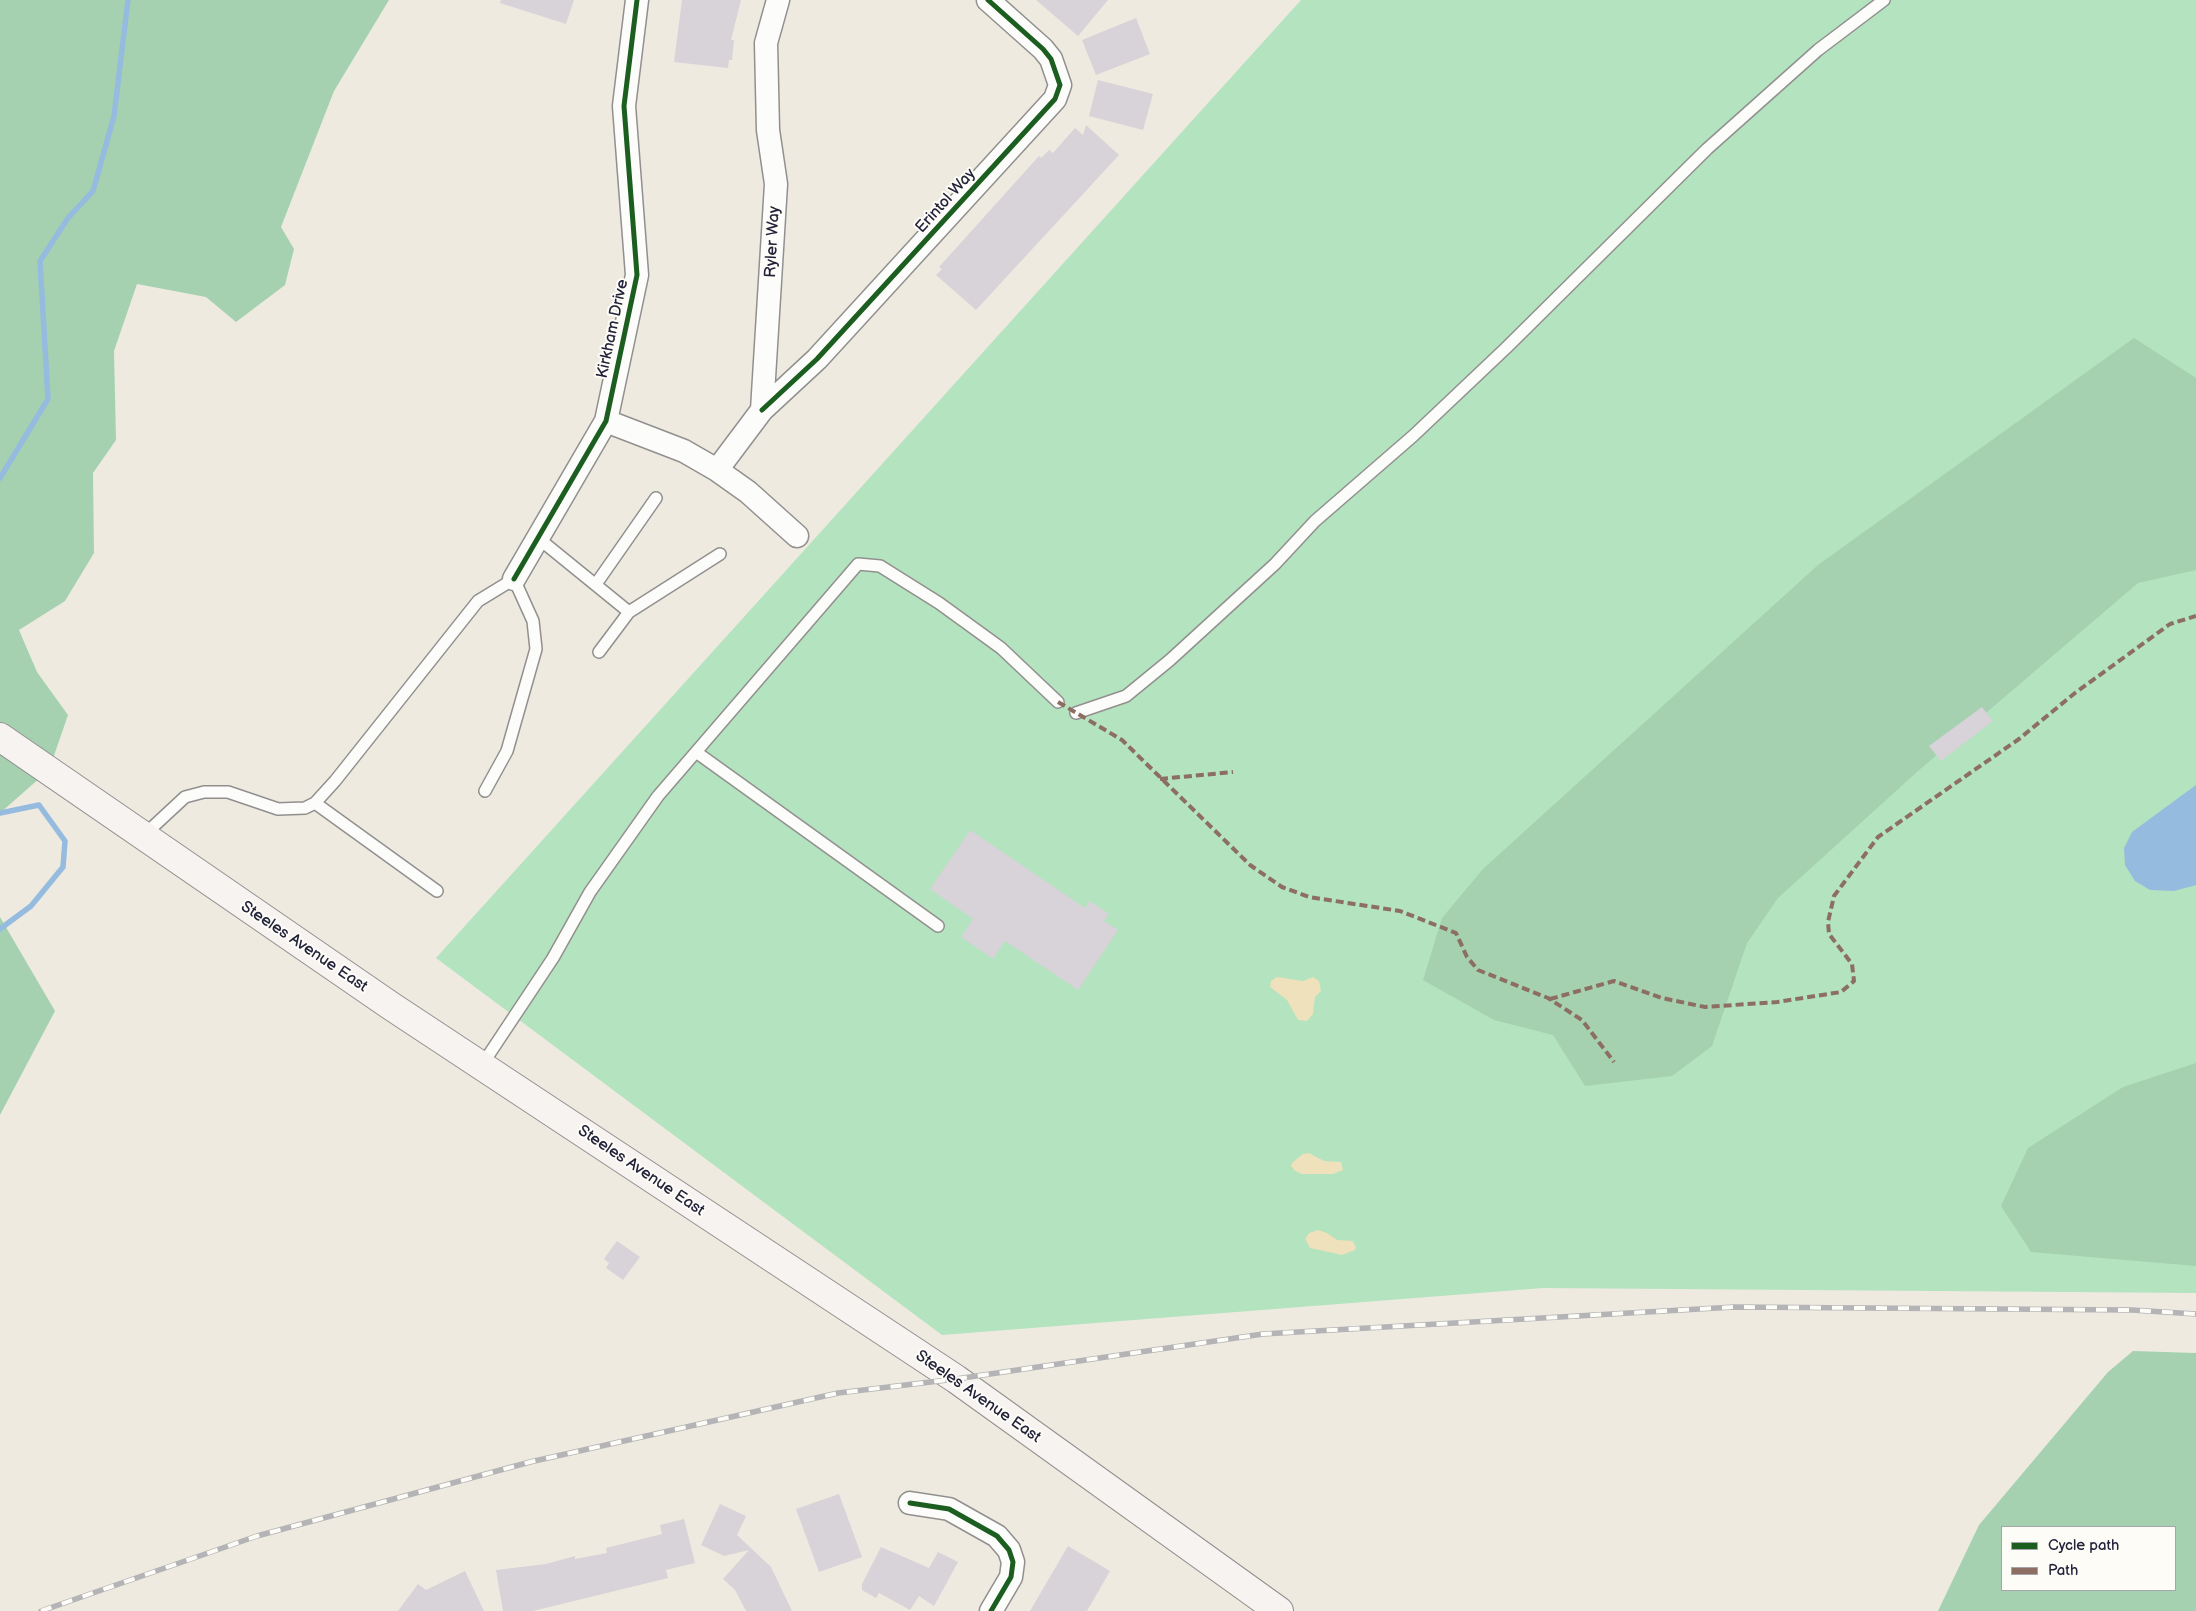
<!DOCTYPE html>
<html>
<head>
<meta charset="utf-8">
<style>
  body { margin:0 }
  #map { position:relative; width:2196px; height:1611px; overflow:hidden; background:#eeeae0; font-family:"Balsamiq Sans",sans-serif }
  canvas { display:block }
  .legend { position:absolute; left:2001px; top:1526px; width:175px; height:65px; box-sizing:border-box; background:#fdfcf7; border:1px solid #a5a5ac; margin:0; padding:6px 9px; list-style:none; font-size:15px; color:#22223b }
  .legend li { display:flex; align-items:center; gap:10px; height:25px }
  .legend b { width:25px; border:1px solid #a5a5ac }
</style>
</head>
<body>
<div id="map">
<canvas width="2196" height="1611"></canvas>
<ul class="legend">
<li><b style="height:6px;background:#1b5e20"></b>Cycle path</li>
<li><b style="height:6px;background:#8d6e63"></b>Path</li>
</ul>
</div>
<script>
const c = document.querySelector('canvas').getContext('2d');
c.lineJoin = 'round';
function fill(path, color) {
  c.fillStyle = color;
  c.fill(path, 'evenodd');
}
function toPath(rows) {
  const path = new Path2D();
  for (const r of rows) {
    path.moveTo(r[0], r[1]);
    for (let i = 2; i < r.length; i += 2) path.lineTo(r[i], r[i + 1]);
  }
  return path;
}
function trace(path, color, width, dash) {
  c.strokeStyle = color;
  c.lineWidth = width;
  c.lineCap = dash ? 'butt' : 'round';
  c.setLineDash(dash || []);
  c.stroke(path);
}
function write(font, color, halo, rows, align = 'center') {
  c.font = font + ' "Balsamiq Sans",sans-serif';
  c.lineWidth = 4;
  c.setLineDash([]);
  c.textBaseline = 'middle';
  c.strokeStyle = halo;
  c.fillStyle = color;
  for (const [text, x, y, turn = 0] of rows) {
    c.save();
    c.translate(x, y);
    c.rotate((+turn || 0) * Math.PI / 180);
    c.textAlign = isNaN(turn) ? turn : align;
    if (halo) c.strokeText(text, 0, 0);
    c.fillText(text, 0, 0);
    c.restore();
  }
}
const green = toPath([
  [1301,0,2196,0,2196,1293,1543,1288,942,1335,436,958]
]);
const forest = toPath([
  [0,0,389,0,334,91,281,227,294,249,285,285,236,322,206,297,137,284,114,351,116,440,93,473,94,553,65,601,19,630,37,672,68,715,49,770,0,813],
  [2134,338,2196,378,2196,570,2138,583,1918,771,1778,898,1747,943,1712,1046,1672,1076,1585,1086,1553,1035,1494,1020,1423,980,1442,918,1483,869,1818,565],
  [0,917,55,1011,0,1115],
  [2196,1063,2196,1266,2031,1252,2001,1206,2028,1148,2123,1087],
  [2133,1351,2196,1353,2196,1611,1938,1611,1979,1525,2108,1372],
  [2002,1527,2175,1527,2175,1590,2002,1590]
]);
const sand = toPath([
  [1277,977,1303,981,1313,977,1319,981,1321,991,1315,997,1313,1014,1307,1021,1298,1020,1287,1000,1270,987,1271,981],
  [1309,1153,1324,1161,1341,1162,1343,1170,1333,1174,1302,1174,1295,1171,1291,1166,1293,1162,1303,1154],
  [1318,1230,1327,1233,1337,1240,1353,1241,1356,1247,1355,1250,1342,1255,1310,1248,1305,1239,1309,1233]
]);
const water = toPath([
  [2196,785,2196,885,2174,891,2150,890,2135,881,2125,865,2124,848,2132,832]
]);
const stream = toPath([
  [0,478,48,399,40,261,68,218,93,191,114,116,128,0],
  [0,813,39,805,65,841,63,867,31,906,0,929]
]);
const building = toPath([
  [501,0,574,0,566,24,500,3],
  [682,0,741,0,731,40,734,40,732,60,729,60,728,68,674,62],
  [1036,0,1108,0,1078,36],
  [1136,18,1150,54,1096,75,1082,40],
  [1098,80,1153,94,1143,130,1089,116],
  [1086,125,1119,155,976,310,936,275,942,269,939,267,1039,156,1041,158,1049,150,1053,153,1075,128,1083,135],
  [1982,707,1993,721,1941,761,1929,746],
  [970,830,1085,908,1090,901,1109,914,1104,921,1118,930,1078,990,1005,941,993,959,961,937,973,919,930,889],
  [617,1241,640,1257,623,1280,606,1268,609,1263,604,1259],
  [839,1494,862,1557,819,1572,796,1509],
  [720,1504,746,1516,737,1535,771,1567,792,1611,746,1611,735,1590,723,1579,749,1550,724,1556,701,1545],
  [684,1519,695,1563,666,1570,668,1578,533,1611,503,1611,496,1570,546,1564,575,1556,575,1559,607,1553,606,1548,662,1534,660,1525],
  [1068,1546,1110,1571,1087,1611,1030,1611],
  [881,1547,929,1568,938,1552,958,1562,934,1606,919,1596,910,1610,879,1593,876,1598,862,1590,862,1584],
  [465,1571,484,1611,398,1611,418,1584,426,1590]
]);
const service = toPath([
  [538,538,629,612,720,554],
  [596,584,656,498],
  [599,652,629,612],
  [1076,713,1126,696,1170,660,1275,564,1315,521,1413,436,1506,348,1707,149,1818,50,1884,0],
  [696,752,938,926],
  [315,803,437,891],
  [143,836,185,797,204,792,228,792,278,809,305,808,315,803,335,781,478,601,514,579,533,621,536,649,507,751,485,791],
  [482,1065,553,958,590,892,658,796,858,564,880,566,939,603,1001,648,1058,702]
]);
const minor = toPath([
  [762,410,817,359,1055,99,1060,85,1051,59,1043,49,988,0],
  [606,421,684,451,717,470,748,492,797,536],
  [717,470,762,410,776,184,768,130,766,43,778,0],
  [514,579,606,421,637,275,624,106,637,0],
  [910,1503,949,1509,997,1536,1009,1550,1013,1562,1011,1577,991,1611]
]);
const secondary = toPath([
  [0,737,391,1006,956,1379,1279,1611]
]);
const rail = toPath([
  [41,1611,257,1536,530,1462,838,1393,956,1379,1263,1334,1734,1307,2132,1310,2196,1314]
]);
const quiet = toPath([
  [1058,702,1122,740,1250,865,1282,887,1309,897,1400,911,1456,933,1467,957,1478,970,1548,998,1582,1020,1614,1062],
  [1160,779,1233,772],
  [1550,999,1614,981,1662,998,1705,1007,1777,1002,1841,992,1854,981,1852,964,1829,934,1828,922,1834,896,1878,837,2019,739,2075,693,2170,624,2196,616]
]);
const cycleway = toPath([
  [762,410,817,359,1055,99,1060,85,1051,59,1043,49,988,0],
  [514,579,606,421,637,275,624,106,637,0],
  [910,1503,949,1509,997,1536,1009,1550,1013,1562,1011,1577,991,1611]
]);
const streetNames = [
  ["Erintol Way",946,201,-48],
  ["Ryler Way",773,242,-87],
  ["Kirkham Drive",613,329,-78],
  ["Steeles Avenue East",304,947,34],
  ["Steeles Avenue East",641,1171,34],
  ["Steeles Avenue East",978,1397,35]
];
fill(green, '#b3e3bf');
fill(forest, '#a5d1b1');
fill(sand, '#eee1bc');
fill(water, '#95bbdf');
trace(stream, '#95bbdf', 5.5);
fill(building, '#d7d3d9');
trace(service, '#92908f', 14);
trace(minor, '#92908f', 25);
trace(secondary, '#92908f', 30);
trace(service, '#fcfcfa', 11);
trace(minor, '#fcfcfa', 22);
trace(secondary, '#f6f3f0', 28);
trace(rail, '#b4b4b6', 5.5);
trace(rail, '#fdfcf7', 4, [11]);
trace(quiet, '#8d6e63', 4, [8, 4]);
trace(cycleway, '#1b5e20', 5);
write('16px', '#22223b', '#fdfcf7', streetNames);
</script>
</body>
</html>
